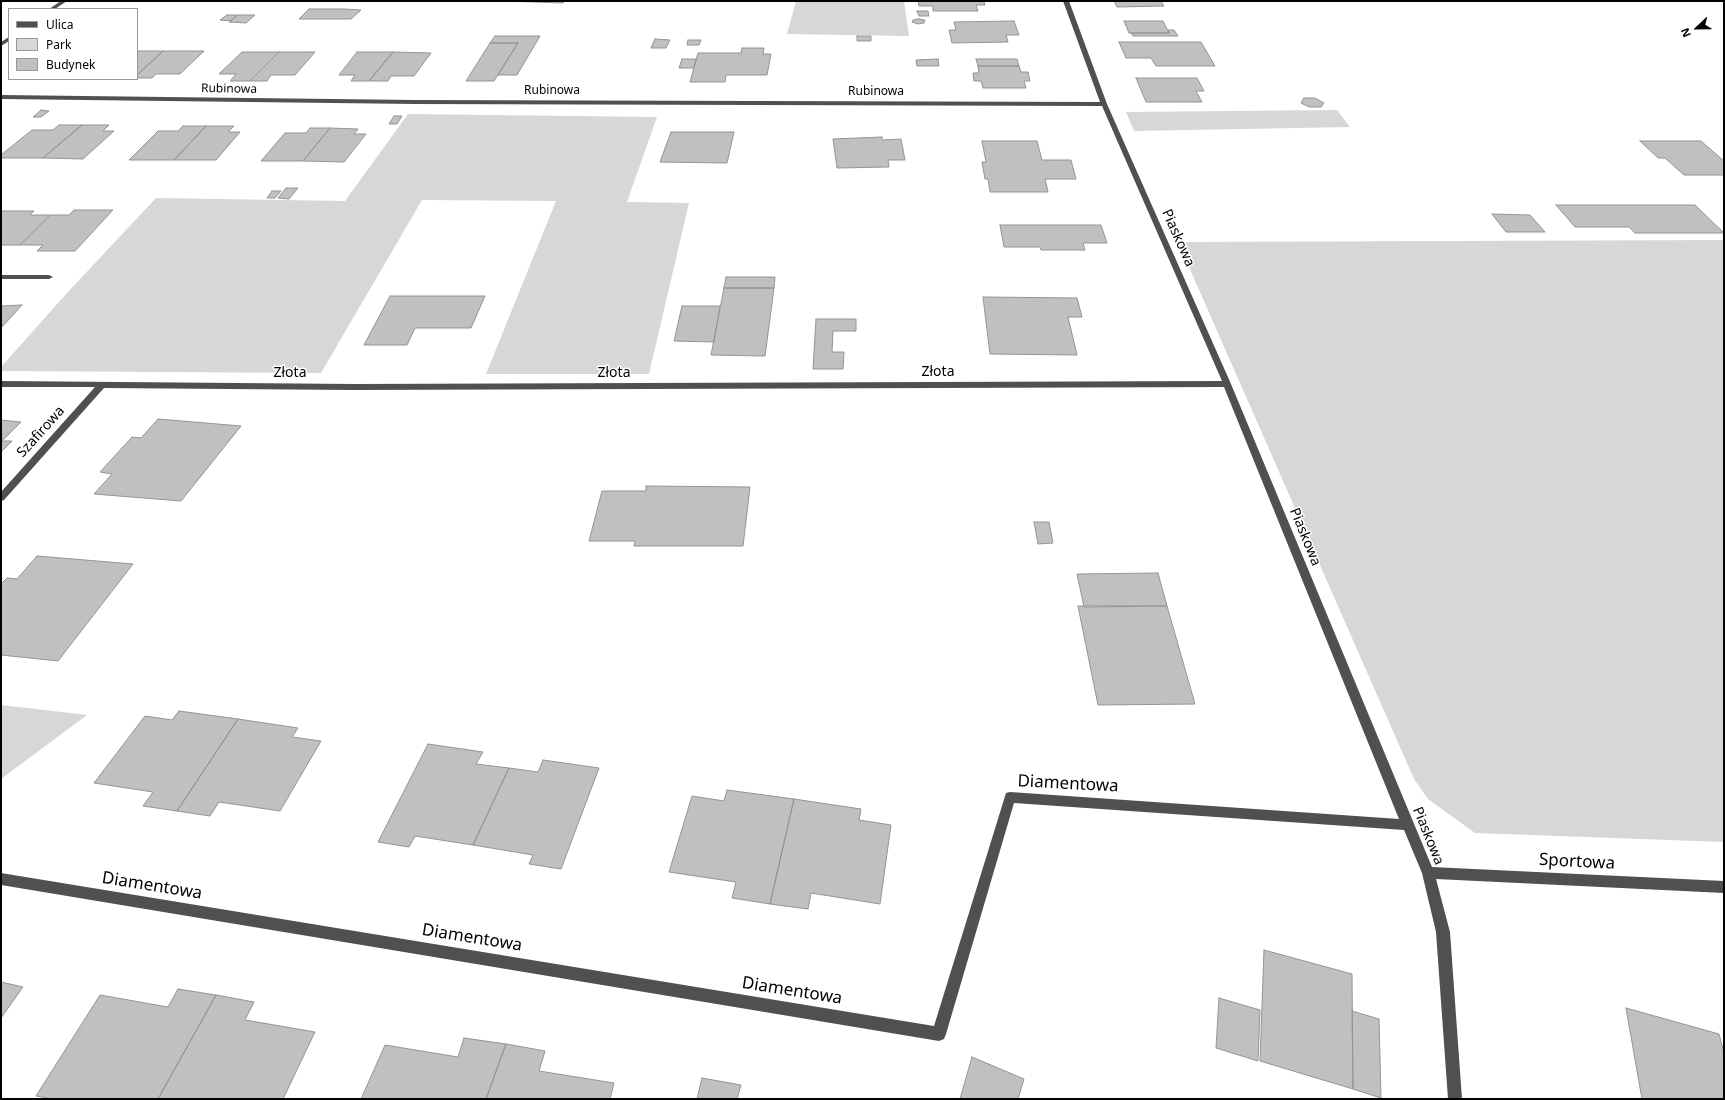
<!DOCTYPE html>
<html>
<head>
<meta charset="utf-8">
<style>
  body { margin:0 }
  #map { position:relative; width:1725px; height:1100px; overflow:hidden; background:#fff; font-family:"Noto Sans",sans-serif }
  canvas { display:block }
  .frame { position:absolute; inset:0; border:2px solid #000; pointer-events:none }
  .legend { position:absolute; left:8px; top:8px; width:130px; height:72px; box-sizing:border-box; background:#fff; border:1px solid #999; margin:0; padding:5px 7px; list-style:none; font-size:12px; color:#000 }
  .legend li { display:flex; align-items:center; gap:8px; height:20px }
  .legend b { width:20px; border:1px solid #999 }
  .north { position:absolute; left:1677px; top:8px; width:40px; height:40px; -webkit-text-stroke:3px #fff; paint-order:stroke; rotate:248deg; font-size:11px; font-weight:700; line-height:16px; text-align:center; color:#000 }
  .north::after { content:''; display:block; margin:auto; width:14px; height:18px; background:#000; clip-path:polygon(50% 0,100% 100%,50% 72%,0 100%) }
</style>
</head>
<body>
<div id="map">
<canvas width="1725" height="1100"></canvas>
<div class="frame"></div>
<ul class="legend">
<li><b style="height:5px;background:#505050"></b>Ulica</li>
<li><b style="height:11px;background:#d7d7d7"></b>Park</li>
<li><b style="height:11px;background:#c0c0c0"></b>Budynek</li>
</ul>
<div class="north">N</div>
</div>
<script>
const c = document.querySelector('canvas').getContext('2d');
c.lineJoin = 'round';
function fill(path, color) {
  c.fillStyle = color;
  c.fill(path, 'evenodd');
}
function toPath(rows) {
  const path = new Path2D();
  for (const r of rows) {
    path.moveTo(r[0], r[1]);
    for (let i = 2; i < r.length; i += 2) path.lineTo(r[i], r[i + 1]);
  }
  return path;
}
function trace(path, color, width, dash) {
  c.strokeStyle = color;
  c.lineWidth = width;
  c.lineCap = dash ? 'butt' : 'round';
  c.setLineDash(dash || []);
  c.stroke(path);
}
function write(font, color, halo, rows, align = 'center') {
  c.font = font + ' "Noto Sans",sans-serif';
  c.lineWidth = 3;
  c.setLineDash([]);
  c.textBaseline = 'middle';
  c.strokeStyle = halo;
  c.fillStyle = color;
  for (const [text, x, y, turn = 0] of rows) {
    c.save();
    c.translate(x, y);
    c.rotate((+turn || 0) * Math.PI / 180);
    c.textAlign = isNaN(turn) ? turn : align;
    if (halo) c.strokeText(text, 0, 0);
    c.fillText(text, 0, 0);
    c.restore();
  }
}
const green = toPath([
  [796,1,904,1,909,36,787,34],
  [1337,110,1350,127,1134,131,1126,112],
  [408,114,657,117,627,202,689,203,649,374,486,374,556,201,422,200,321,373,1,371,1,367,67,293,156,198,345,201],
  [1724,240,1724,842,1475,833,1428,799,1414,779,1178,242],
  [1,705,87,715,1,779]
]);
const building = toPath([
  [504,1,564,1,563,3,504,1],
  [918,1,984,1,985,5,976,5,978,11,933,11,933,6,919,6,918,1],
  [1114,1,1161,1,1164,6,1117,7,1114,1],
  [309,9,344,9,361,10,351,19,299,19,309,9],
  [917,11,928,11,929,16,919,16,917,11],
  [227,15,237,15,231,21,220,20,227,15],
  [238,15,255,15,246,23,229,22,238,15],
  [919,19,925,20,924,23,918,24,912,22,913,20,919,19],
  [1014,21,1019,35,1006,35,1008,42,952,43,949,30,956,30,954,22,1014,21],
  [1124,21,1163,21,1169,33,1129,33,1124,21],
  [1168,30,1174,30,1178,36,1133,36,1131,33,1169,33,1168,30],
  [495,36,540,36,517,75,498,75,518,43,490,43,495,36],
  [857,36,871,36,871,41,857,41,857,36],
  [655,39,670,40,666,48,651,48,655,39],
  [688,40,701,40,699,45,687,45,688,40],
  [1119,42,1201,42,1215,66,1156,66,1151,58,1126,58,1119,42],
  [490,43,518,43,494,81,466,81,490,43],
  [742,48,764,48,763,54,771,54,767,75,726,75,725,82,690,82,698,53,741,53,742,48],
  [137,51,163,51,137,75,137,51],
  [163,51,204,51,180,74,156,74,152,78,137,78,137,75,163,51],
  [242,52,279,52,250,81,230,81,236,74,219,74,242,52],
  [279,52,315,52,295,75,271,75,267,81,250,81,279,52],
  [357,52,393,52,369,81,351,81,355,75,339,75,357,52],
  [393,52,431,53,414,76,391,76,388,81,369,81,393,52],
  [682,59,696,59,694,68,679,68,682,59],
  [938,59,939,66,917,66,916,60,938,59],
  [976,59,1017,59,1019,66,978,66,976,59],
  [978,66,1019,66,1021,72,1028,72,1030,81,1024,81,1026,88,983,88,981,81,974,81,973,73,979,73,978,66],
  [1136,78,1197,78,1204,91,1196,91,1202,102,1146,102,1136,78],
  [1304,98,1315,98,1324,103,1321,107,1309,107,1301,103,1304,98],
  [41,110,49,111,41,117,33,117,41,110],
  [394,116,402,116,397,124,389,124,394,116],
  [59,125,82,125,43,158,1,158,1,155,32,130,53,130,59,125],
  [82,125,109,125,103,131,114,131,83,159,43,158,82,125],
  [183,126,206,126,174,160,129,160,158,131,178,131,183,126],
  [206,126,234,126,228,132,240,132,216,160,174,160,206,126],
  [310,128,330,128,303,161,261,161,285,133,306,133,310,128],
  [330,128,358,129,354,134,366,134,344,162,303,161,330,128],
  [671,132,734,132,727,163,660,162,671,132],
  [882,137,882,140,901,139,905,160,888,160,889,167,837,168,833,139,882,137],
  [982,141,1037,141,1042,160,1071,160,1076,179,1045,179,1048,192,990,192,988,179,985,179,982,162,986,162,982,141],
  [1640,141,1701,141,1724,161,1724,175,1684,175,1665,158,1658,158,1640,141],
  [286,188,298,188,289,199,278,198,286,188],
  [272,191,281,191,275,198,267,198,272,191],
  [1556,205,1695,205,1724,233,1635,233,1629,227,1575,227,1556,205],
  [74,210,113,210,75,251,37,251,43,245,20,245,50,215,69,215,74,210],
  [1,211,34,211,30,215,50,215,20,245,1,245,1,211],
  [1492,214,1530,215,1545,232,1506,232,1492,214],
  [1000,225,1101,225,1107,243,1083,243,1085,250,1041,250,1040,247,1004,247,1000,225],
  [726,277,775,277,774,288,724,288,726,277],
  [724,288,774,288,765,356,711,355,724,288],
  [390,296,485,296,471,328,415,328,407,345,364,345,390,296],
  [983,297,1077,298,1082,317,1068,317,1077,355,990,354,983,297],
  [22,305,1,328,1,306,22,305],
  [682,306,720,306,714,342,674,341,682,306],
  [816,319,856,319,856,331,833,331,832,352,844,352,843,369,813,369,816,319],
  [158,419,241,426,181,501,94,494,112,474,100,472,132,437,141,438,158,419],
  [1,420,21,422,2,441,12,441,1,452,1,420],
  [646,486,750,487,743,546,634,546,635,541,589,541,602,491,646,491,646,486],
  [1034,522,1049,522,1053,543,1038,544,1034,522],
  [37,556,133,564,58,661,1,655,1,584,7,578,17,579,37,556],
  [1158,573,1167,606,1084,607,1077,574,1158,573],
  [1078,606,1167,606,1195,704,1098,705,1078,606],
  [179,711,238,719,177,811,143,806,153,792,94,783,145,716,172,720,179,711],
  [238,719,298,728,292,737,321,741,280,811,219,802,210,816,177,811,238,719],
  [428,744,483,752,476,764,509,768,473,845,415,836,409,847,378,842,428,744],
  [543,760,599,768,561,869,529,864,533,855,473,845,509,768,538,772,543,760],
  [727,790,794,799,770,904,732,898,736,882,669,872,692,796,724,801,727,790],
  [794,799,861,809,859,820,891,825,880,904,811,893,808,909,770,904,794,799],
  [1264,950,1352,974,1353,1089,1260,1061,1264,950],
  [1,982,23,987,1,1018,1,982],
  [178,989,216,995,158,1099,53,1099,36,1096,100,995,168,1007,178,989],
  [216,995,254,1002,245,1020,315,1032,283,1099,158,1099,216,995],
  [1219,998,1260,1010,1258,1061,1216,1048,1219,998],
  [1626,1008,1719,1034,1724,1053,1724,1099,1642,1099,1626,1008],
  [1352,1011,1379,1019,1381,1098,1353,1089,1352,1011],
  [464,1038,506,1044,486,1099,361,1099,385,1045,458,1057,464,1038],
  [506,1044,545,1051,539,1071,614,1083,610,1099,486,1099,506,1044],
  [972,1057,1024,1079,1018,1099,960,1099,972,1057],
  [702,1078,741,1085,737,1099,697,1099,702,1078]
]);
const minor = toPath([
  [61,1,67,1,55,9,49,9,61,1],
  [1063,1,1069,1,1107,104,1231,384,1432,867,1724,881,1724,893,1436,879,1450,932,1462,1099,1448,1099,1436,932,1422,873,1404,830,1014,803,946,1034,944,1039,939,1041,1,885,1,873,934,1026,1006,793,1010,792,1399,819,1224,387,354,390,104,388,4,500,1,501,1,492,95,387,1,387,1,381,354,384,1222,381,1102,106,415,104,1,99,1,95,415,100,1100,102,1063,1],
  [9,37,9,41,1,46,1,42,9,37],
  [1,275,49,275,53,277,49,279,1,279,1,275]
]);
const farStreetnames = [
  ["Rubinowa",229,89,1],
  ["Rubinowa",552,91],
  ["Rubinowa",876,92]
];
const streetNames = [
  ["Piaskowa",1178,238,66],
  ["Złota",938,372],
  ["Złota",290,373],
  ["Złota",614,373],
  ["Szafirowa",41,432,-48],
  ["Piaskowa",1305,537,68],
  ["Piaskowa",1428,836,68]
];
const nearStreetnames = [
  ["Diamentowa",1068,784,3],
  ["Sportowa",1577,862,3],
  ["Diamentowa",152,886,9],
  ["Diamentowa",472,938,9],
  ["Diamentowa",792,991,9]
];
fill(green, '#d7d7d7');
fill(building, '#c0c0c0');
trace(building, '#949494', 1);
fill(minor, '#505050');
write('12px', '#000', '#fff', farStreetnames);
write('14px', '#000', '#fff', streetNames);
write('17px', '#000', '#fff', nearStreetnames);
</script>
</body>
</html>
